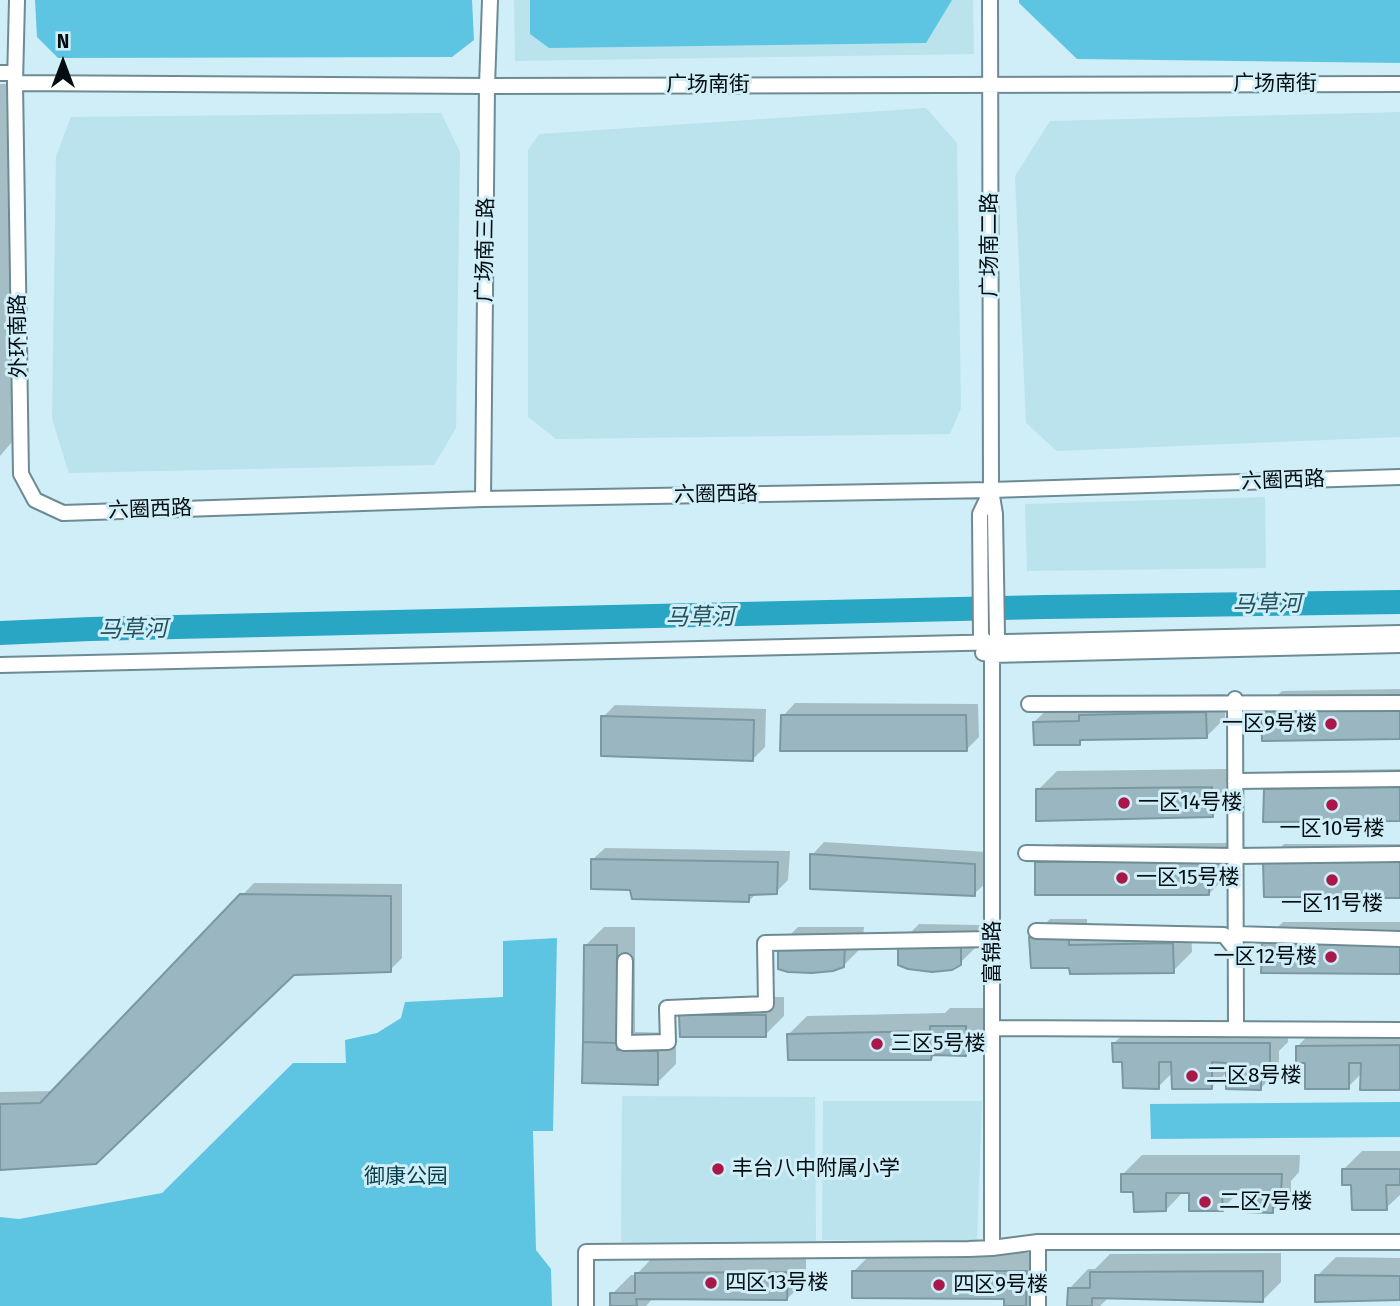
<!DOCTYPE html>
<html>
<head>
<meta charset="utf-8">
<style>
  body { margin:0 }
  #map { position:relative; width:1400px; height:1306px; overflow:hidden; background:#cfeef8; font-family:"Fira Sans",sans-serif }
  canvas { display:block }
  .north { position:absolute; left:28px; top:28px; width:70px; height:70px; -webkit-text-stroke:5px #cfeef8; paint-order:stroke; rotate:0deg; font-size:19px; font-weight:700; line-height:28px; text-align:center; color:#040d11 }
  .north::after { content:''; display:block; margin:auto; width:24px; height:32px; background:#040d11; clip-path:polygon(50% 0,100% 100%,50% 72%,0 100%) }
</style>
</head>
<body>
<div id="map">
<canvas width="1400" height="1306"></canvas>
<div class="north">N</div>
</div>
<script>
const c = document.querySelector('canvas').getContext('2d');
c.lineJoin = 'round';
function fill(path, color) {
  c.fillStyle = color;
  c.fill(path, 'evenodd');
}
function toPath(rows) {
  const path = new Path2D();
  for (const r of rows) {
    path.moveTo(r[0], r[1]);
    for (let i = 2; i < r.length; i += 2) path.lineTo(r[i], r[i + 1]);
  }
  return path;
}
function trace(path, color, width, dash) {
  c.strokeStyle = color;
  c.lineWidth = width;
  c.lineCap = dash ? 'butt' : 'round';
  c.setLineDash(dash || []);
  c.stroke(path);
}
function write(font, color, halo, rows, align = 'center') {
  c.font = font + ' "Fira Sans","Noto Sans SC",sans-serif';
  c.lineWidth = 6;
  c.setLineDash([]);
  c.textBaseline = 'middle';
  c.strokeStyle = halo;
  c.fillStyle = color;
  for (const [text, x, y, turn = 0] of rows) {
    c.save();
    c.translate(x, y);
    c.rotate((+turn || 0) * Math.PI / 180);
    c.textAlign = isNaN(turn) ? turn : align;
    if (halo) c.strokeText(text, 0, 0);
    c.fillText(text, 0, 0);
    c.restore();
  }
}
const built = toPath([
  [514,0,973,0,974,54,515,61],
  [926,108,957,143,961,408,950,434,556,439,528,417,528,150,539,134],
  [1400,112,1400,437,1057,451,1026,423,1015,176,1050,121],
  [441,113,460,152,456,428,434,465,69,473,52,419,56,156,71,117],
  [1265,497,1266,568,1027,571,1025,504],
  [622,1096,815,1097,816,1241,621,1242],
  [823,1101,982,1101,977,1241,822,1240]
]);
const green = toPath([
  [35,0,472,0,474,40,452,57,58,58,37,37],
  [530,0,952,0,926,43,549,48,530,34],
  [1019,0,1400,0,1400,63,1077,59,1019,3],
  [557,938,553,1131,533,1131,536,1250,551,1269,552,1306,0,1306,0,1217,19,1219,162,1193,293,1063,346,1063,345,1040,377,1033,401,1018,405,1002,503,997,503,941],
  [1400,1102,1400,1137,1151,1139,1150,1104]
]);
const shadow = toPath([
  [0,84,8,84,10,259,17,259,14,313,5,322,11,322,12,442,0,456],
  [1400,689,1400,737,1263,710,1282,691],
  [1225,694,1225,718,1206,737,1085,738,1079,743,1034,722,1053,704,1094,703,1100,697],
  [795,703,978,704,979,737,967,749,783,716],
  [615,705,766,709,765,747,753,759,603,717],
  [1230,769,1231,797,1212,816,1038,790,1057,771],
  [1400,769,1400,819,1266,790,1285,771],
  [824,842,987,852,987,882,974,894,812,855],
  [1227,843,1227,875,1209,894,1036,862,1055,844],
  [1284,844,1400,844,1400,896,1265,862],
  [605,848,790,851,788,880,776,892,757,893,749,901,632,888,592,860],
  [254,883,402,884,402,958,390,970,293,973,0,1169,0,1092,54,1091],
  [1050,919,1087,919,1087,927,1191,925,1192,952,1173,971,1070,966,1031,938],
  [1283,922,1400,922,1400,972,1264,941],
  [919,924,980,925,979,944,960,963,900,943],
  [604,927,635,927,635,1032,676,1033,676,1064,657,1083,584,1082,585,946],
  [798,927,864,927,862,947,843,966,779,946],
  [700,997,784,997,784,1016,765,1035,681,1016],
  [950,1008,985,1008,985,1035,966,1054,935,1053,930,1059,789,1034,807,1016,945,1013],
  [1133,1025,1288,1025,1288,1042,1279,1051,1279,1069,1261,1088,1228,1071,1211,1088,1173,1072,1158,1087,1124,1060,1114,1043],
  [1316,1027,1400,1027,1400,1088,1362,1073,1348,1087,1307,1062,1298,1046],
  [1362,1151,1400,1151,1400,1195,1386,1208,1352,1184,1343,1170],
  [1142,1155,1300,1155,1299,1172,1291,1181,1291,1192,1272,1211,1246,1191,1240,1191,1222,1209,1190,1191,1184,1191,1166,1210,1135,1191,1123,1174],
  [872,1253,1045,1253,1044,1295,1034,1306,1005,1306,1005,1297,853,1272],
  [1281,1253,1281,1282,1262,1301,1109,1297,1100,1306,1069,1306,1070,1288,1088,1269,1095,1269,1110,1254],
  [806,1254,806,1280,787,1299,654,1297,646,1306,612,1306,612,1294,631,1275,636,1275,655,1255],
  [1336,1257,1400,1258,1400,1298,1317,1276]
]);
const river = toPath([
  [0,633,90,629,1045,607,1400,602]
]);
const building = toPath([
  [1400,707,1400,739,1262,741,1261,709,1400,707],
  [1206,712,1207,738,1080,740,1080,745,1034,745,1033,722,1079,721,1079,715,1206,712],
  [781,715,966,715,967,751,780,751,781,715],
  [601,716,754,720,753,761,601,756,601,716],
  [1212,787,1213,817,1036,821,1036,789,1212,787],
  [1400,787,1400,821,1263,822,1264,789,1400,787],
  [810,854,975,864,975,896,810,889,810,854],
  [591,859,778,862,777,894,749,895,749,902,632,899,630,890,591,889,591,859],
  [1209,861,1209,895,1035,895,1035,862,1209,861],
  [1263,862,1400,862,1400,898,1264,897,1263,862],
  [240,894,391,896,391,972,294,975,96,1164,0,1170,0,1104,40,1103,240,894],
  [1029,937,1069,937,1069,945,1173,943,1174,973,1070,974,1069,968,1031,968,1029,937],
  [1262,940,1400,940,1400,974,1261,973,1262,940],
  [898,942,961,943,961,965,952,970,932,972,908,969,898,965,898,942],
  [584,945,617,945,617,1043,583,1042,584,945],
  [778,945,845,945,844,967,833,971,812,973,788,972,778,969,778,945],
  [679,1015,766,1015,766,1037,680,1037,679,1015],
  [930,1026,966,1026,966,1056,932,1055,931,1060,788,1060,787,1034,930,1031,930,1026],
  [583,1042,617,1043,617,1050,658,1051,658,1085,582,1083,583,1042],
  [1112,1043,1270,1043,1270,1063,1261,1063,1261,1090,1226,1089,1226,1063,1212,1062,1212,1089,1172,1089,1171,1062,1159,1062,1159,1089,1123,1088,1122,1062,1113,1062,1112,1043],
  [1400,1045,1400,1090,1360,1090,1361,1063,1349,1063,1349,1089,1305,1089,1305,1063,1296,1063,1296,1046,1400,1045],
  [1342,1169,1400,1169,1400,1185,1386,1185,1387,1210,1352,1210,1351,1185,1342,1185,1342,1169],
  [1121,1174,1282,1174,1281,1193,1273,1193,1273,1213,1245,1212,1244,1193,1222,1193,1223,1211,1189,1211,1189,1193,1166,1193,1166,1211,1134,1212,1133,1192,1121,1192,1121,1174],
  [852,1271,1027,1271,1026,1306,1004,1306,1004,1299,852,1298,852,1271],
  [1263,1271,1263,1302,1092,1298,1092,1306,1067,1306,1068,1288,1090,1288,1090,1272,1263,1271],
  [788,1272,787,1300,636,1299,637,1306,610,1306,610,1293,635,1293,635,1273,788,1272],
  [1315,1275,1400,1276,1400,1300,1315,1302,1315,1275]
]);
const minor = toPath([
  [17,0,15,83,21,474,35,500,63,513,483,499,991,490,1400,477],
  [990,0,991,490,995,514,997,635,992,655,992,1248],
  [0,73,15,73],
  [15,83,487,86,1400,84],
  [483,499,487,86,490,0],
  [988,648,981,635,980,514,991,491],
  [983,653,992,655,1400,645],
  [0,665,1400,633],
  [1235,699,1236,1029],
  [1029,704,1400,703],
  [1235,781,1400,779],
  [1026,853,1235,856,1400,854],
  [1036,931,1224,935,1236,950],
  [1236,934,1400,939],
  [625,961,624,1043,668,1042,667,1008,766,1004,765,943,993,939],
  [993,1028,1400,1030],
  [586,1306,586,1252,969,1249,992,1248,1038,1242,1400,1242],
  [1038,1306,1038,1242]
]);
const markers = [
  [1331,724,7,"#aa1749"],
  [1124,803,7,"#aa1749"],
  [1332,805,7,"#aa1749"],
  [1122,878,7,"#aa1749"],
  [1332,880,7,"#aa1749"],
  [1331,957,7,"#aa1749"],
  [877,1044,7,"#aa1749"],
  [1192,1076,7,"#aa1749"],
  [718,1169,7,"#aa1749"],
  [1205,1202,7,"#aa1749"],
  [711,1283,7,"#aa1749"],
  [939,1285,7,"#aa1749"]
];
const streetNames = [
  ["广场南街",1275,84],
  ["广场南街",708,85],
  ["广场南二路",990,245,-90],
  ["广场南三路",486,250,-89],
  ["外环南路",19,336,-91],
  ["六圈西路",1283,481,-2],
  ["六圈西路",716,495,-1],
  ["六圈西路",150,510,-2],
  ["富锦路",993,952,-90]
];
const poiNames = [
  ["一区9号楼",1317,724,"right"],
  ["一区14号楼",1138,803],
  ["一区10号楼",1332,829,"center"],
  ["一区15号楼",1136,878],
  ["一区11号楼",1332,904,"center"],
  ["一区12号楼",1317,957,"right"],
  ["三区5号楼",891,1044],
  ["二区8号楼",1206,1076],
  ["丰台八中附属小学",732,1169],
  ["二区7号楼",1219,1202],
  ["四区13号楼",725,1283],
  ["四区9号楼",953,1285]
];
const parkNames = [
  ["御康公园",406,1177]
];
const waterNames = [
  ["马草河",1267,605,-1],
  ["马草河",700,618,-1],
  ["马草河",133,630,-1]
];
fill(built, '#bae3ee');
fill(green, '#5dc5e1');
fill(shadow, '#0003');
trace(river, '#29a6c4', 24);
fill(building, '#9ab7c1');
trace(building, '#7b98a1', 2);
trace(minor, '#6e8b94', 18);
trace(minor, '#fff', 14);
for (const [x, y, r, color] of markers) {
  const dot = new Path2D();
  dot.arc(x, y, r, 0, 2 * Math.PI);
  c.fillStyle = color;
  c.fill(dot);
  trace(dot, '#cfeef8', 2.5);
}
write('21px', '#040d11', '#cfeef8', streetNames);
write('21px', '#040d11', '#cfeef8', poiNames, 'left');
write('21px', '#063d4a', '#cfeef8', parkNames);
write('italic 23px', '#21525f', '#cfeef8', waterNames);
</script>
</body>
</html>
